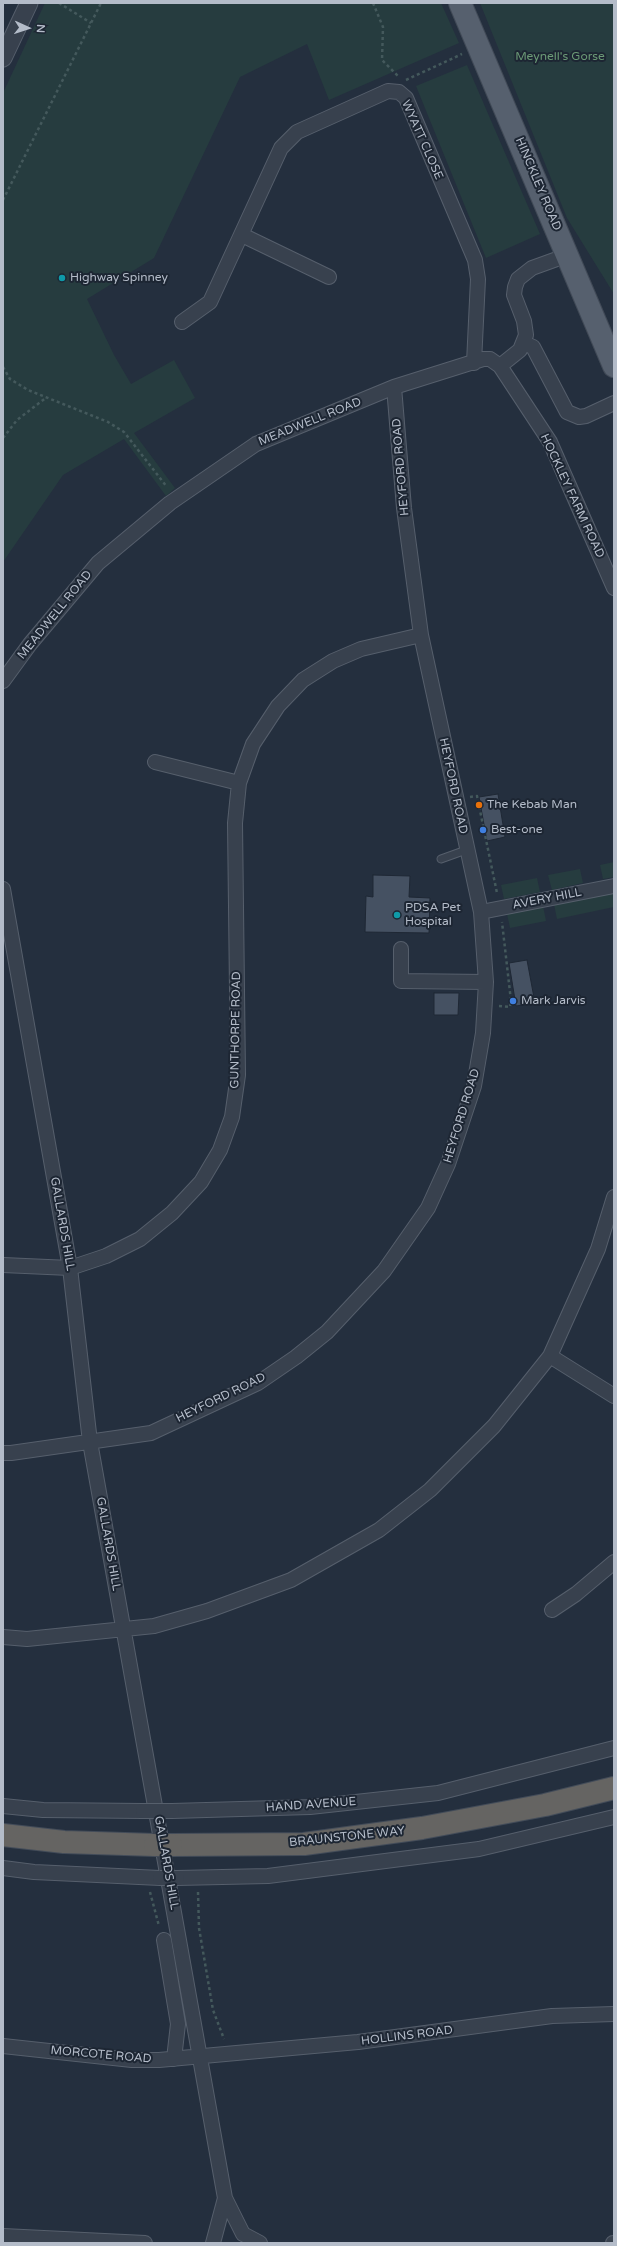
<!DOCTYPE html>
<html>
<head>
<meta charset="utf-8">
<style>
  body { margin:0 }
  #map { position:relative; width:617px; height:2246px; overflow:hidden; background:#242f3e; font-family:"Varela Round",sans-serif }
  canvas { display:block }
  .frame { position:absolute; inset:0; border:4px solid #b4bcc9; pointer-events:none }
  .north { position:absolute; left:8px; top:8px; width:40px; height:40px; -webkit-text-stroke:3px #1d2633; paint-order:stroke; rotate:93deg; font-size:11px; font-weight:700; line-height:16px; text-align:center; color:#b4bcc9 }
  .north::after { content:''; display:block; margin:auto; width:14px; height:18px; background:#b4bcc9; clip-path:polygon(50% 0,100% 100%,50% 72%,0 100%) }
</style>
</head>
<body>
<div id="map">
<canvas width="617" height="2246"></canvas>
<div class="frame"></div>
<div class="north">N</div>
</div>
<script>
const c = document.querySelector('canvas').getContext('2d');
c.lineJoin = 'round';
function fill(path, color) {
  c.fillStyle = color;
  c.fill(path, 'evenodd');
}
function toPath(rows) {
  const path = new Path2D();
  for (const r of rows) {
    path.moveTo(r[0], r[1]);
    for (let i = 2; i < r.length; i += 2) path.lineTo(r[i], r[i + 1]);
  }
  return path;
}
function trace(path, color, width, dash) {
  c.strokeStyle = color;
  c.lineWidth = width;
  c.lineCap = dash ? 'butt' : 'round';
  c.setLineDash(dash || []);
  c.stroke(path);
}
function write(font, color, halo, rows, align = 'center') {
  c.font = font + ' "Varela Round",sans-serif';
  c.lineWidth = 4;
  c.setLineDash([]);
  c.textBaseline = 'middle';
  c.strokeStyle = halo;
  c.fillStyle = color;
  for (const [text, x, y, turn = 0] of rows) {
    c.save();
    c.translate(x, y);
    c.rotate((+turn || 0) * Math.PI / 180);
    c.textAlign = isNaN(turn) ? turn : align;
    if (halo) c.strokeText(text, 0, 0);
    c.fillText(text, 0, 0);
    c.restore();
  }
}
const green = toPath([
  [45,3,441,3,459,43,329,100,307,44,240,77,154,258,87,299,114,355,131,384,174,360,195,398,134,433,175,488,166,496,124,439,63,475,3,562,3,93],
  [480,3,614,3,614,294,567,218],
  [467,65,540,234,486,258,416,86],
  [614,862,614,877,603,879,600,865],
  [580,869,583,883,552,890,548,875],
  [537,878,540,892,504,899,501,885],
  [614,892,614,907,557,919,554,904],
  [543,906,546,921,510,928,507,914]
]);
const building = toPath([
  [498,794,505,837,487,841,479,797,498,794],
  [373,875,410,876,409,897,430,898,429,933,365,932,366,896,373,897,373,875],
  [527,960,535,1003,516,1006,509,963,527,960],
  [434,993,459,993,458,1015,434,1015,434,993]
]);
const path = toPath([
  [59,3,91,23],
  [373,3,383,27,382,60,399,77],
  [406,80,462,54],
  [3,200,101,3],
  [3,367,10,379,28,390,108,422,124,432,167,487],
  [3,438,17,420,47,397],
  [470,797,477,796,497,893],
  [499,1006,510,1007,511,1001,502,922],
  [150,1892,159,1926],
  [198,1892,199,1928,213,2010,224,2039]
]);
const service = toPath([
  [441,859,466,850]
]);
const minor = toPath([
  [242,235,329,277],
  [182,322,210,302,281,148,297,132,388,91,399,92,406,98,475,260,478,279,474,363],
  [524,343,533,347,567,412,579,417,586,416,614,403],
  [500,366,520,350,526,335,524,321,514,295,515,287,518,279,532,268,568,255],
  [3,681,30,644,98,563,170,503,256,444,394,387,483,359,490,359,500,366,550,442,614,588],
  [155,762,239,783],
  [3,889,70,1268,90,1442,225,2198,243,2234,260,2243],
  [481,912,614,886],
  [401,949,401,981,486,982],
  [3,1265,70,1268,106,1256,140,1239,172,1213,201,1182,220,1150,232,1117,238,1075,235,823,239,783,253,744,278,706,303,680,333,661,361,649,421,635],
  [550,1356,614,1396],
  [3,1453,11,1453,151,1433,258,1383,296,1357,327,1332,384,1271,428,1208,448,1164,474,1086,483,1033,486,982,481,912,421,635,404,508,394,387],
  [552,1610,576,1594,614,1562],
  [3,1637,27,1639,154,1626,207,1611,291,1580,379,1530,430,1490,494,1426,550,1356,598,1249,614,1197],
  [3,1806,43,1810,143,1811],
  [172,1811,310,1807,438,1793,614,1748],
  [3,1868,34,1872,160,1878],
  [177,1878,268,1876,479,1849,614,1817],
  [164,1940,178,2024,174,2059],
  [3,2046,132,2060,159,2060,358,2042,552,2016,614,2014],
  [3,2236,145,2243],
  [213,2243,225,2198],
  [613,2243,614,2243]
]);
const tertiary = toPath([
  [3,58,29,3]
]);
const primary = toPath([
  [460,3,614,366]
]);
const trunk = toPath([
  [3,1835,64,1842,155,1845],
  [171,1845,304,1844,422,1828,545,1805,614,1788]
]);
const minorBridge = toPath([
  [143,1811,172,1811],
  [160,1878,177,1878]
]);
const trunkBridge = toPath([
  [155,1845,171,1845]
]);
const markers = [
  [62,278,4,"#0f9aa8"],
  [479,805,4,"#e8710a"],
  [483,830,4,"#3f7fe0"],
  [397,915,4,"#0f9aa8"],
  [513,1001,4,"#3f7fe0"]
];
const parkNames = [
  ["Meynell's Gorse",560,57]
];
const streetNames = [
  ["WYATT CLOSE",422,140,66],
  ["HINCKLEY ROAD",538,184,67],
  ["MEADWELL ROAD",310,422,-22],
  ["HEYFORD ROAD",401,467,-95],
  ["HOCKLEY FARM ROAD",572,496,65],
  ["MEADWELL ROAD",55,615,-51],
  ["HEYFORD ROAD",453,786,78],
  ["AVERY HILL",547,899,-11],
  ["GUNTHORPE ROAD",236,1030,-89],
  ["HEYFORD ROAD",462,1116,-73],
  ["GALLARDS HILL",62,1224,80],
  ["HEYFORD ROAD",221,1398,-26],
  ["GALLARDS HILL",108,1544,80],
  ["HAND AVENUE",311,1805,-4],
  ["BRAUNSTONE WAY",347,1837,-6],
  ["GALLARDS HILL",166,1863,80],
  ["HOLLINS ROAD",407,2036,-7],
  ["MORCOTE ROAD",101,2055,5]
];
const poiNames = [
  ["Highway Spinney",70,278],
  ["The Kebab Man",487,805],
  ["Best-one",491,830],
  ["PDSA Pet",405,908],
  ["Hospital",405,922],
  ["Mark Jarvis",521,1001]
];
fill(green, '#263c3f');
fill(building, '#455162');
trace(building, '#1f2835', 1);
trace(service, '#565f6c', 9);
trace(minor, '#565f6c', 16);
trace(tertiary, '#565f6c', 19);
trace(primary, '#414a57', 24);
trace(trunk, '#434c59', 24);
trace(path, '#44595c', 2.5, [3, 3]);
trace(service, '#38414e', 7);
trace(minor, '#38414e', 14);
trace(tertiary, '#38414e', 17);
trace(primary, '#56606e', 22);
trace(trunk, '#656462', 22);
trace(minorBridge, '#565f6c', 16, []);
trace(trunkBridge, '#434c59', 24, []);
trace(minorBridge, '#38414e', 14);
trace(trunkBridge, '#656462', 22);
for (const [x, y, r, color] of markers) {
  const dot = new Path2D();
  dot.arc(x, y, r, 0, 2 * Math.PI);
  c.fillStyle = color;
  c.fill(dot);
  trace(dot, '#1d2633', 1.5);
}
write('12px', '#6b9a76', '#1d2633', parkNames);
write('12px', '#b4bcc9', '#1d2633', streetNames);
write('12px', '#b4bcc9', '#1d2633', poiNames, 'left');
</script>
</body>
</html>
